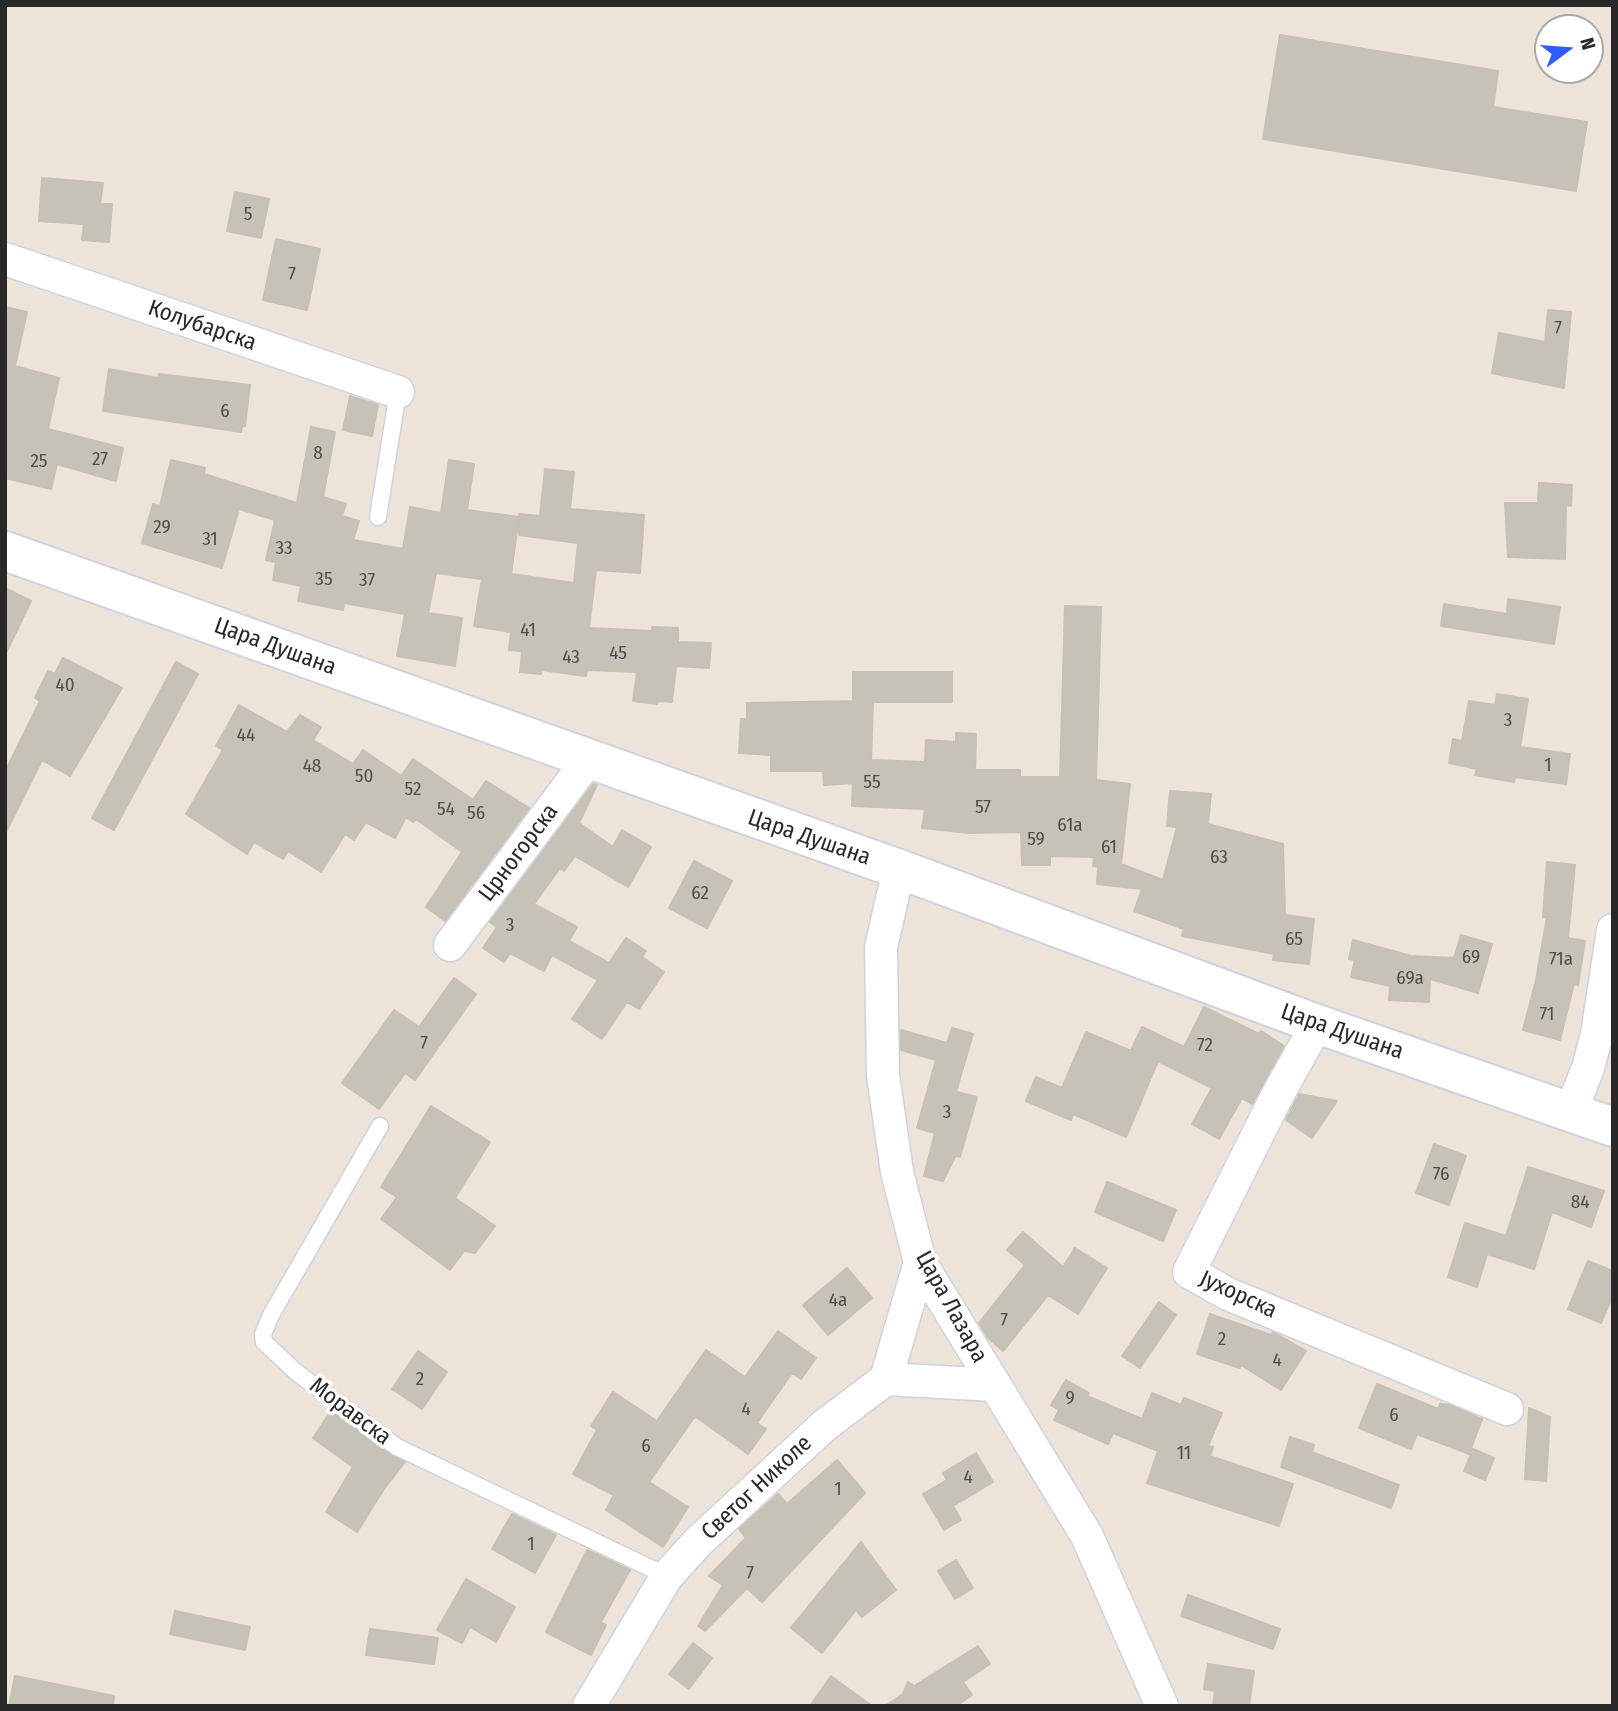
<!DOCTYPE html>
<html>
<head>
<meta charset="utf-8">
<style>
  body { margin:0 }
  #map { position:relative; width:1618px; height:1711px; overflow:hidden; background:#ede3d8; font-family:"Fira Sans Condensed",sans-serif }
  canvas { display:block }
  .frame { position:absolute; inset:0; border:7px solid #282828; pointer-events:none }
  .north { position:absolute; left:1534px; top:14px; width:70px; height:70px; box-sizing:border-box; background:#fff; border:2px solid #a9a9a9; border-radius:50%; rotate:74deg; font-size:19px; font-weight:700; line-height:28px; text-align:center; color:#282828 }
  .north::after { content:''; display:block; margin:auto; width:24px; height:32px; background:#335cff; clip-path:polygon(50% 0,100% 100%,50% 72%,0 100%) }
</style>
</head>
<body>
<div id="map">
<canvas width="1618" height="1711"></canvas>
<div class="frame"></div>
<div class="north">N</div>
</div>
<script>
const c = document.querySelector('canvas').getContext('2d');
c.lineJoin = 'round';
function fill(path, color) {
  c.fillStyle = color;
  c.fill(path, 'evenodd');
}
function toPath(rows) {
  const path = new Path2D();
  for (const r of rows) {
    path.moveTo(r[0], r[1]);
    for (let i = 2; i < r.length; i += 2) path.lineTo(r[i], r[i + 1]);
  }
  return path;
}
function trace(path, color, width, dash) {
  c.strokeStyle = color;
  c.lineWidth = width;
  c.lineCap = dash ? 'butt' : 'round';
  c.setLineDash(dash || []);
  c.stroke(path);
}
function write(font, color, halo, rows, align = 'center') {
  c.font = font + ' "Fira Sans Condensed",sans-serif';
  c.lineWidth = 7;
  c.setLineDash([]);
  c.textBaseline = 'middle';
  c.strokeStyle = halo;
  c.fillStyle = color;
  for (const [text, x, y, turn = 0] of rows) {
    c.save();
    c.translate(x, y);
    c.rotate((+turn || 0) * Math.PI / 180);
    c.textAlign = isNaN(turn) ? turn : align;
    if (halo) c.strokeText(text, 0, 0);
    c.fillText(text, 0, 0);
    c.restore();
  }
}
const building = toPath([
  [1280,35,1498,71,1493,107,1587,122,1576,191,1263,139,1280,35],
  [42,178,103,183,100,204,112,204,109,242,82,240,84,224,39,221,42,178],
  [235,192,269,199,261,238,227,231,235,192],
  [276,239,320,249,307,310,263,300,276,239],
  [5,307,27,312,15,366,59,378,48,429,123,448,116,481,57,464,51,489,5,478,5,307],
  [1548,310,1571,312,1564,388,1492,373,1499,333,1545,342,1548,310],
  [109,369,158,378,159,374,250,385,245,426,242,426,241,432,103,411,109,369],
  [350,396,378,405,372,436,343,430,350,396],
  [311,427,335,432,323,497,346,504,342,516,359,521,353,540,403,549,410,507,441,513,449,460,474,464,467,510,519,517,519,514,540,516,545,469,574,472,570,509,644,515,640,573,596,570,589,628,652,631,652,627,678,628,678,642,711,643,709,668,676,666,672,702,658,701,657,704,633,701,637,672,587,670,586,676,541,670,541,674,520,672,522,651,509,650,511,632,474,626,482,579,436,573,428,613,462,618,455,666,397,656,405,614,344,603,343,610,298,601,301,586,273,580,276,562,266,560,275,520,239,509,222,568,142,543,153,504,160,506,171,460,205,468,204,474,297,503,311,427],
  [519,517,519,535,578,543,574,583,511,574,519,517],
  [1539,483,1572,485,1571,506,1566,505,1565,559,1508,557,1505,503,1538,503,1539,483],
  [5,588,31,601,5,655,5,588],
  [1508,599,1560,607,1554,644,1441,626,1444,604,1507,614,1508,599],
  [1065,606,1101,607,1096,780,1130,784,1121,864,1163,880,1177,827,1167,826,1170,791,1211,794,1208,824,1283,844,1285,915,1314,919,1309,964,1273,960,1274,954,1182,936,1184,929,1134,911,1142,889,1097,884,1098,867,1093,866,1094,857,1050,856,1050,865,1022,865,1021,832,969,833,922,828,925,809,852,806,853,783,824,785,823,771,771,771,771,755,739,753,741,719,747,719,747,703,853,701,853,672,952,672,952,702,873,702,871,760,925,762,926,740,956,742,956,733,976,734,975,770,1020,770,1020,777,1060,777,1065,606],
  [63,658,122,688,70,776,42,760,5,834,5,772,40,701,35,698,48,671,55,674,63,658],
  [176,662,198,674,114,830,92,818,176,662],
  [1497,694,1528,699,1520,747,1570,754,1566,784,1515,777,1514,782,1475,775,1477,769,1449,763,1453,739,1462,741,1469,701,1495,705,1497,694],
  [239,705,287,732,300,715,321,727,313,740,353,764,363,750,401,776,413,759,473,800,486,781,529,808,445,921,426,907,462,852,416,819,413,822,406,817,395,838,366,822,354,840,345,834,321,872,288,851,283,859,254,842,247,854,186,814,223,750,216,746,239,705],
  [593,784,597,785,579,823,613,847,622,830,651,847,628,887,575,856,564,871,560,868,534,904,577,927,569,941,609,963,626,938,646,951,642,957,664,972,639,1009,627,1002,602,1039,572,1019,598,980,552,955,544,971,510,953,504,962,483,948,497,927,490,922,593,784],
  [694,861,732,881,707,928,669,908,694,861],
  [1547,862,1575,865,1568,938,1585,941,1578,985,1574,984,1560,1040,1523,1030,1536,980,1547,917,1543,917,1547,862],
  [1461,935,1492,944,1478,993,1430,979,1429,1002,1389,1000,1390,986,1351,977,1355,960,1349,959,1353,940,1411,956,1454,958,1461,935],
  [454,978,476,994,415,1080,405,1073,379,1109,342,1083,394,1010,419,1027,454,978],
  [1204,1007,1259,1034,1261,1031,1284,1046,1252,1104,1242,1098,1219,1139,1192,1124,1212,1088,1158,1061,1126,1137,1073,1114,1071,1120,1026,1101,1036,1077,1062,1088,1086,1032,1131,1051,1142,1027,1184,1047,1204,1007],
  [952,1028,973,1034,956,1092,977,1097,960,1157,956,1155,943,1181,924,1176,935,1133,917,1128,936,1060,901,1050,901,1030,947,1043,952,1028],
  [1299,1094,1337,1101,1312,1138,1286,1120,1299,1094],
  [431,1106,490,1142,455,1198,495,1226,475,1253,464,1251,450,1270,381,1219,397,1197,381,1187,431,1106],
  [1434,1144,1466,1156,1449,1205,1416,1193,1434,1144],
  [1528,1167,1604,1191,1591,1227,1552,1212,1534,1269,1487,1254,1477,1287,1448,1277,1465,1223,1506,1236,1528,1167],
  [1107,1182,1176,1210,1163,1241,1095,1212,1107,1182],
  [1023,1232,1063,1267,1075,1248,1107,1268,1078,1314,1048,1295,1003,1351,988,1338,979,1323,1025,1265,1007,1250,1023,1232],
  [1588,1261,1613,1271,1613,1295,1601,1323,1568,1309,1588,1261],
  [847,1268,872,1298,828,1335,803,1305,847,1268],
  [1159,1302,1176,1315,1140,1368,1122,1356,1159,1302],
  [1210,1314,1271,1335,1273,1332,1306,1351,1281,1390,1241,1365,1240,1368,1197,1354,1210,1314],
  [778,1331,816,1358,801,1379,792,1373,757,1423,766,1429,748,1454,696,1417,693,1419,649,1482,688,1507,663,1547,606,1510,614,1495,573,1474,597,1430,591,1426,613,1392,657,1421,706,1350,745,1377,778,1331],
  [418,1351,447,1372,422,1409,392,1389,418,1351],
  [1066,1380,1089,1393,1087,1396,1142,1419,1152,1393,1181,1405,1184,1398,1222,1413,1208,1446,1213,1447,1210,1456,1293,1484,1279,1526,1147,1483,1158,1451,1113,1433,1108,1444,1054,1420,1059,1410,1051,1405,1066,1380],
  [1377,1384,1438,1409,1440,1404,1449,1405,1482,1419,1469,1454,1417,1434,1411,1449,1359,1428,1377,1384],
  [1529,1408,1550,1417,1546,1481,1525,1479,1529,1408],
  [331,1411,405,1462,384,1489,357,1532,326,1512,353,1467,313,1438,331,1411],
  [1290,1437,1314,1445,1312,1452,1399,1485,1391,1508,1281,1467,1290,1437],
  [1473,1449,1494,1458,1485,1480,1464,1471,1473,1449],
  [976,1453,993,1482,953,1506,961,1520,944,1530,923,1494,947,1480,943,1473,976,1453],
  [837,1460,865,1493,762,1602,747,1588,705,1631,698,1626,723,1585,709,1576,746,1538,739,1529,778,1494,787,1504,837,1460],
  [512,1514,556,1535,535,1573,492,1549,512,1514],
  [861,1542,896,1590,862,1617,856,1610,822,1653,791,1628,861,1542],
  [587,1550,630,1570,601,1622,606,1625,591,1655,546,1632,587,1550],
  [956,1560,973,1588,955,1599,938,1571,956,1560],
  [466,1579,515,1607,496,1642,470,1627,462,1643,437,1630,466,1579],
  [1188,1595,1280,1629,1273,1649,1181,1616,1188,1595],
  [175,1611,250,1627,245,1650,170,1634,175,1611],
  [370,1629,438,1638,434,1664,366,1655,370,1629],
  [693,1643,712,1658,689,1689,669,1674,693,1643],
  [978,1646,990,1664,963,1682,972,1695,956,1706,885,1706,903,1694,908,1682,914,1686,978,1646],
  [1208,1664,1254,1671,1249,1706,1213,1706,1215,1691,1204,1689,1208,1664],
  [15,1676,114,1696,113,1706,9,1706,15,1676],
  [831,1676,872,1706,810,1706,831,1676]
]);
const lane = toPath([
  [378,517,398,392],
  [380,1126,271,1315,263,1334,264,1342,296,1372,397,1447,667,1576]
]);
const street = toPath([
  [5,259,398,392],
  [899,869,881,947,883,1075,897,1172,920,1262,1087,1536,1162,1706],
  [450,945,588,760],
  [1317,1024,1276,1098,1189,1272,1228,1294,1507,1409],
  [1571,1111,1588,1068,1597,1034,1613,930],
  [886,1379,920,1262],
  [589,1706,667,1576,699,1541,825,1425,886,1379,995,1385]
]);
const secondary = toPath([
  [5,551,899,869,1317,1024,1613,1127]
]);
const numberNames = [
  ["5",248,215],
  ["7",292,275],
  ["7",1558,329],
  ["6",225,412],
  ["8",318,454],
  ["27",100,460],
  ["25",39,462],
  ["29",162,528],
  ["31",210,540],
  ["33",284,549],
  ["35",324,580],
  ["37",367,581],
  ["41",528,631],
  ["45",618,654],
  ["43",571,658],
  ["40",65,686],
  ["3",1508,721],
  ["44",246,736],
  ["1",1548,766],
  ["48",312,767],
  ["50",364,777],
  ["55",872,783],
  ["52",413,790],
  ["57",983,808],
  ["54",446,810],
  ["56",476,814],
  ["61a",1070,826],
  ["59",1036,840],
  ["61",1109,848],
  ["63",1219,858],
  ["62",700,894],
  ["3",510,926],
  ["65",1294,940],
  ["69",1471,958],
  ["71a",1561,960],
  ["69a",1410,979],
  ["71",1547,1015],
  ["7",424,1044],
  ["72",1205,1046],
  ["3",947,1113],
  ["76",1441,1175],
  ["84",1580,1203],
  ["4a",838,1301],
  ["7",1004,1321],
  ["2",1222,1340],
  ["4",1277,1361],
  ["2",420,1380],
  ["9",1070,1399],
  ["4",746,1410],
  ["6",1394,1416],
  ["6",646,1447],
  ["11",1184,1454],
  ["4",968,1478],
  ["1",838,1490],
  ["1",531,1545],
  ["7",750,1574]
];
const streetNames = [
  ["Колубарска",202,326,19],
  ["Цара Душана",275,647,20],
  ["Цара Душана",809,838,19],
  ["Црногорска",519,853,-53],
  ["Цара Душана",1342,1032,19],
  ["Јухорска",1238,1295,25],
  ["Цара Лазара",951,1307,61],
  ["Моравска",350,1412,37],
  ["Светог Николе",757,1488,-43]
];
fill(building, '#c7c2b7');
trace(building, '#c8c0b2', 2);
trace(lane, '#cdd2e3', 19);
trace(street, '#cdd2e3', 35);
trace(secondary, '#cdd2e3', 42);
trace(lane, '#fff', 16);
trace(street, '#fff', 32);
trace(secondary, '#fff', 38);
write('19px', '#504e4c', null, numberNames);
write('23px', '#282828', '#fff', streetNames);
</script>
</body>
</html>
